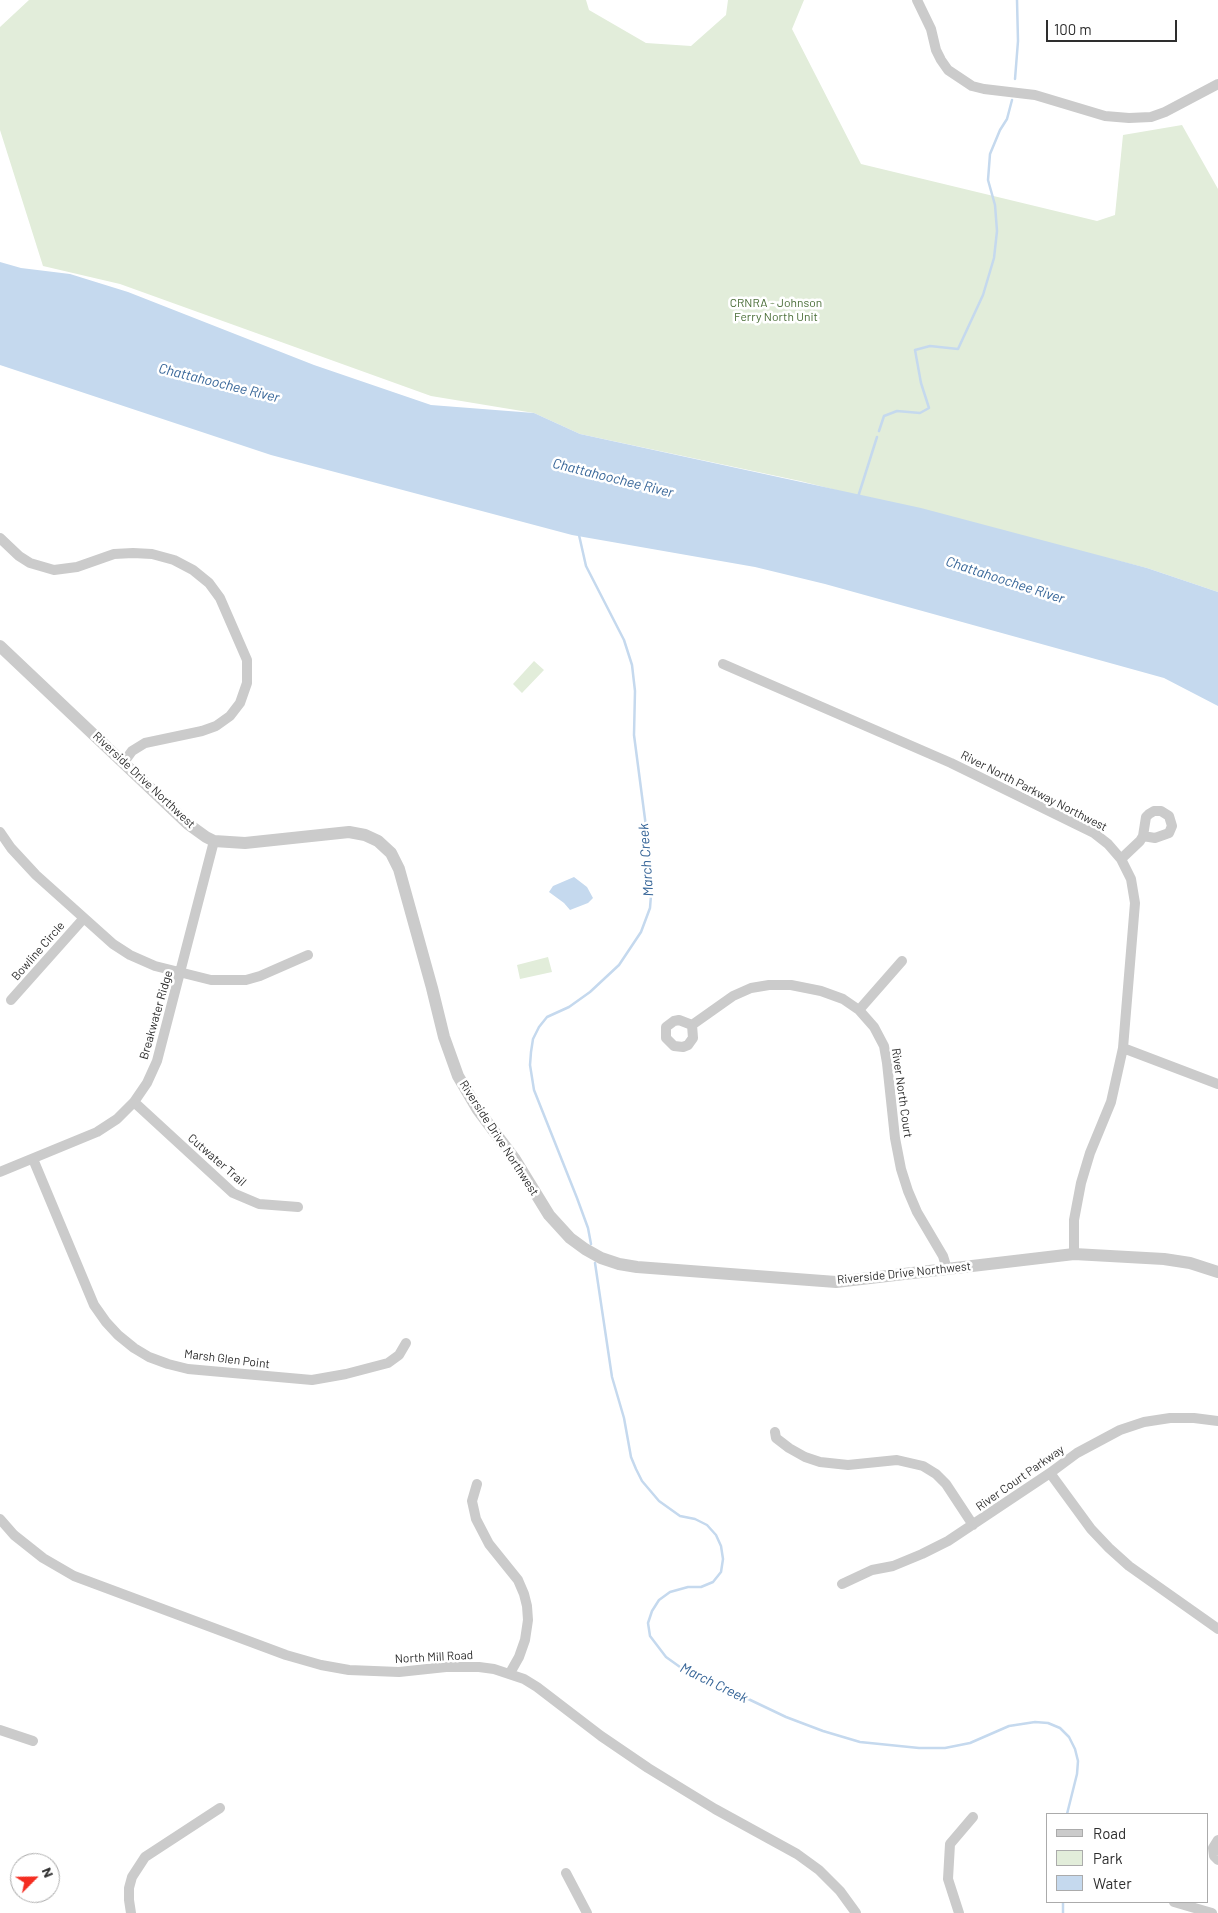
<!DOCTYPE html>
<html>
<head>
<meta charset="utf-8">
<style>
  body { margin:0 }
  #map { position:relative; width:1218px; height:1913px; overflow:hidden; background:#fff; font-family:Barlow,sans-serif }
  canvas { display:block }
  .legend { position:absolute; left:1046px; top:1813px; width:162px; height:90px; box-sizing:border-box; background:#fff; border:1px solid #ababab; margin:0; padding:6px 9px; list-style:none; font-size:15px; color:#2e2e2e }
  .legend li { display:flex; align-items:center; gap:10px; height:25px }
  .legend b { width:25px; border:1px solid #ababab }
  .north { position:absolute; left:10px; top:1853px; width:50px; height:50px; box-sizing:border-box; background:#fff; border:1px solid #ababab; border-radius:50%; rotate:67deg; font-size:14px; font-weight:700; line-height:20px; text-align:center; color:#2e2e2e }
  .north::after { content:''; display:block; margin:auto; width:18px; height:22px; background:#f42d21; clip-path:polygon(50% 0,100% 100%,50% 72%,0 100%) }
  .scale { position:absolute; left:1046px; top:20px; width:131px; height:22px; box-sizing:border-box; border:2px solid #2e2e2e; border-top:0; padding-left:6px; font-size:15px; line-height:18px; white-space:nowrap; color:#2e2e2e; -webkit-text-stroke:4px #fff; paint-order:stroke }
</style>
</head>
<body>
<div id="map">
<canvas width="1218" height="1913"></canvas>
<ul class="legend">
<li><b style="height:6px;background:#cbcbcb"></b>Road</li>
<li><b style="height:14px;background:#e2edda"></b>Park</li>
<li><b style="height:14px;background:#c5d9ee"></b>Water</li>
</ul>
<div class="north">N</div>
<div class="scale">100 m</div>
</div>
<script>
const c = document.querySelector('canvas').getContext('2d');
c.lineJoin = 'round';
function fill(path, color) {
  c.fillStyle = color;
  c.fill(path, 'evenodd');
}
function toPath(rows) {
  const path = new Path2D();
  for (const r of rows) {
    path.moveTo(r[0], r[1]);
    for (let i = 2; i < r.length; i += 2) path.lineTo(r[i], r[i + 1]);
  }
  return path;
}
function trace(path, color, width, dash) {
  c.strokeStyle = color;
  c.lineWidth = width;
  c.lineCap = dash ? 'butt' : 'round';
  c.setLineDash(dash || []);
  c.stroke(path);
}
function write(font, color, halo, rows, align = 'center') {
  c.font = font + ' Barlow,sans-serif';
  c.lineWidth = 5;
  c.setLineDash([]);
  c.textBaseline = 'middle';
  c.strokeStyle = halo;
  c.fillStyle = color;
  for (const [text, x, y, turn = 0] of rows) {
    c.save();
    c.translate(x, y);
    c.rotate((+turn || 0) * Math.PI / 180);
    c.textAlign = isNaN(turn) ? turn : align;
    if (halo) c.strokeText(text, 0, 0);
    c.fillText(text, 0, 0);
    c.restore();
  }
}
const green = toPath([
  [29,0,586,0,589,10,646,43,691,46,726,15,728,0,804,0,792,29,861,164,1097,221,1115,215,1123,135,1182,125,1218,189,1218,592,1147,568,800,481,580,434,534,413,431,396,120,284,43,266,0,130,0,27],
  [534,661,544,670,522,693,513,684],
  [548,957,552,972,520,979,517,965]
]);
const water = toPath([
  [0,262,21,268,70,274,128,292,314,365,431,405,534,413,580,434,921,508,1147,568,1218,592,1218,706,1164,678,825,584,755,567,572,535,271,455,0,365],
  [574,877,587,887,593,898,588,903,570,910,564,903,549,892,553,886]
]);
const stream = toPath([
  [1015,79,1018,41,1017,0],
  [879,431,884,416,897,411,920,413,929,408,921,383,915,350,930,346,958,349,983,295,994,258,997,231,995,205,988,180,990,154,1000,130,1007,119,1012,100],
  [858,497,877,437],
  [579,535,586,566,624,640,632,665,635,691,634,735,648,842,651,895,650,908,641,932,619,965,590,992,569,1007,547,1017,539,1027,533,1039,531,1052,530,1065,534,1090,577,1198,588,1228,591,1244],
  [595,1263,612,1377,624,1418,631,1457,636,1469,642,1481,659,1501,680,1516,695,1519,707,1525,716,1535,721,1546,723,1559,721,1572,713,1582,701,1587,688,1587,670,1592,659,1600,652,1611,648,1623,650,1636,666,1657,687,1672,700,1676,786,1717,823,1731,860,1742,919,1748,945,1748,970,1743,1009,1726,1035,1722,1048,1723,1060,1728,1069,1737,1075,1749,1078,1761,1077,1774,1067,1814],
  [1063,1913,1063,1902]
]);
const minor = toPath([
  [917,0,931,29,936,50,941,60,948,70,972,86,984,89,1035,95,1105,116,1129,118,1151,117,1165,112,1218,84],
  [0,538,19,556,30,563,54,570,77,567,114,554,133,553,152,554,174,560,193,570,209,583,220,598,247,660,247,683,240,703,230,716,216,726,202,731,145,743,132,751,124,762],
  [723,664,951,763,1094,833,1108,844,1121,859,1131,879,1135,903,1123,1048,1111,1102,1090,1153,1081,1183,1074,1220,1074,1254],
  [0,832,11,848,36,875,113,944,130,955,155,966,211,980,246,980,260,976,308,955],
  [1121,859,1140,841,1143,836,1146,817,1149,814,1154,811,1161,811,1169,816,1172,826,1169,833,1155,838,1143,836],
  [11,1000,84,918],
  [859,1010,902,961],
  [692,1025,693,1038,688,1045,683,1047,674,1046,666,1038,666,1027,674,1021,679,1020,692,1025,733,996,751,988,769,985,791,985,821,991,843,999,859,1010,874,1027,884,1046,887,1063,895,1138,901,1169,908,1191,917,1212,943,1256,947,1269],
  [1123,1048,1218,1084],
  [134,1102,233,1193,259,1204,298,1207],
  [33,1159,94,1305,106,1322,118,1335,134,1348,149,1357,168,1364,188,1369,312,1380,346,1374,388,1363,399,1355,406,1343],
  [0,1172,97,1132,117,1119,134,1102,147,1083,157,1061,214,841],
  [775,1432,776,1438,789,1448,805,1457,820,1462,848,1465,897,1460,923,1466,936,1474,946,1484,973,1525],
  [1050,1473,1091,1529,1109,1548,1129,1566,1218,1629],
  [477,1484,472,1501,476,1519,489,1544,518,1580,524,1594,527,1606,528,1620,525,1640,519,1657,510,1673],
  [0,1519,14,1535,43,1558,74,1576,286,1655,321,1665,349,1670,399,1672,446,1667,479,1667,494,1669,524,1679,537,1687,601,1736,648,1768,715,1809,797,1854,819,1870,840,1891,856,1913],
  [842,1584,872,1570,893,1566,922,1554,948,1541,1050,1473,1077,1453,1120,1430,1144,1422,1170,1418,1194,1418,1218,1421],
  [0,1730,33,1741],
  [1218,1840,1213,1848,1214,1856,1218,1860],
  [566,1873,587,1913],
  [1174,1902,1212,1913],
  [131,1913,129,1900,129,1888,132,1877,145,1857,220,1808],
  [959,1913,948,1879,950,1844,973,1817]
]);
const tertiary = toPath([
  [0,646,188,824,206,837,214,841,245,843,349,832,365,835,378,841,391,853,399,869,432,988,444,1037,458,1076,478,1110,514,1158,549,1215,570,1238,585,1249,601,1258,619,1264,637,1267,836,1282,1074,1254,1164,1259,1190,1263,1218,1272]
]);
const parkNames = [
  ["CRNRA - Johnson",776,303],
  ["Ferry North Unit",776,317]
];
const streetNames = [
  ["Riverside Drive Northwest",144,780,43],
  ["River North Parkway Northwest",1034,791,27],
  ["Bowline Circle",38,951,-49],
  ["Breakwater Ridge",156,1015,-74],
  ["River North Court",902,1093,82],
  ["Riverside Drive Northwest",499,1138,57],
  ["Cutwater Trail",217,1160,41],
  ["Riverside Drive Northwest",904,1273,-6],
  ["Marsh Glen Point",227,1359,7],
  ["River Court Parkway",1020,1478,-35],
  ["North Mill Road",434,1657,-3]
];
const waterNames = [
  ["Chattahoochee River",219,383,14],
  ["Chattahoochee River",613,478,14],
  ["Chattahoochee River",1005,580,18],
  ["March Creek",646,860,-94],
  ["March Creek",714,1683,26]
];
fill(green, '#e2edda');
fill(water, '#c5d9ee');
trace(stream, '#c5d9ee', 2.5);
trace(minor, '#cbcbcb', 10);
trace(tertiary, '#cbcbcb', 12);
write('12px', '#4a6e38', '#fff', parkNames);
write('12px', '#2e2e2e', '#fff', streetNames);
write('italic 14px', '#356497', '#fff', waterNames);
</script>
</body>
</html>
